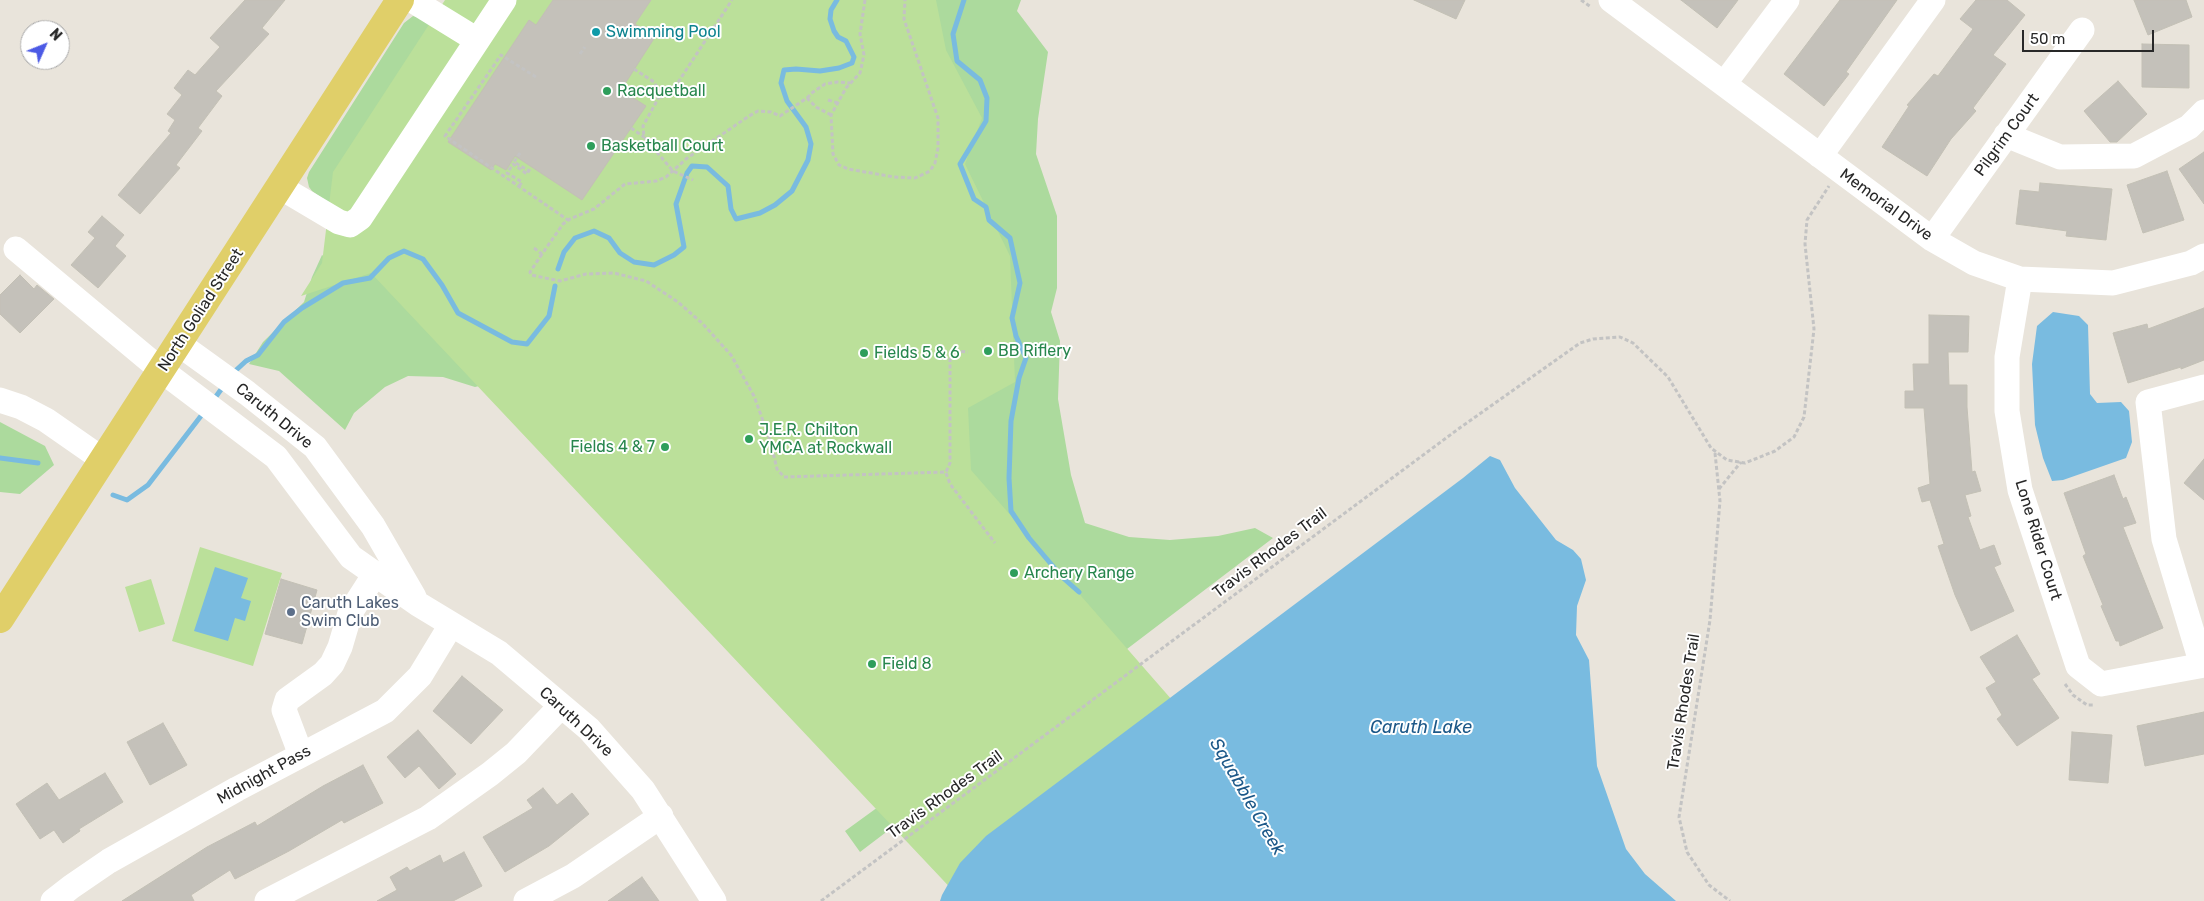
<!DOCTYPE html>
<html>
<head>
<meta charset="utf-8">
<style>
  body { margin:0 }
  #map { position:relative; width:2204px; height:901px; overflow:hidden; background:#e9e4db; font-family:Rubik,sans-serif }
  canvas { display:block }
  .north { position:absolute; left:20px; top:20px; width:50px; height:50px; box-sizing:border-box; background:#fff; border:1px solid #a9a9a9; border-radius:50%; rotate:46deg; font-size:14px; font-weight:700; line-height:20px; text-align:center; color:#282828 }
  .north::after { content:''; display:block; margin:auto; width:18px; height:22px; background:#4c5ae5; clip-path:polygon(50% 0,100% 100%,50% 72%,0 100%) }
  .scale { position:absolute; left:2022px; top:30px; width:132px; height:22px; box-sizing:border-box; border:2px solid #282828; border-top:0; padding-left:6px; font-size:15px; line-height:18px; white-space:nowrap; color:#282828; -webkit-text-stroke:4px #fff; paint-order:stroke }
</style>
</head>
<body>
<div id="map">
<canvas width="2204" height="901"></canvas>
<div class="north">N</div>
<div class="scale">50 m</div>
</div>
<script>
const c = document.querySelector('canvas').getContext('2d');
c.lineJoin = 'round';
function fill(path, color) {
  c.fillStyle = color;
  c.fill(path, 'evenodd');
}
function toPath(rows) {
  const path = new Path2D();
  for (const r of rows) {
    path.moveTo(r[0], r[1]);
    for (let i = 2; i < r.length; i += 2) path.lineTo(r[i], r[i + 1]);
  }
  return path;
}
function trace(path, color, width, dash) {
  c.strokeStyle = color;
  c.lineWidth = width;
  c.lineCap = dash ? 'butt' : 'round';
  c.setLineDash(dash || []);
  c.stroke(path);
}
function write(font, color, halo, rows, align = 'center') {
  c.font = font + ' Rubik,sans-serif';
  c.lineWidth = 4;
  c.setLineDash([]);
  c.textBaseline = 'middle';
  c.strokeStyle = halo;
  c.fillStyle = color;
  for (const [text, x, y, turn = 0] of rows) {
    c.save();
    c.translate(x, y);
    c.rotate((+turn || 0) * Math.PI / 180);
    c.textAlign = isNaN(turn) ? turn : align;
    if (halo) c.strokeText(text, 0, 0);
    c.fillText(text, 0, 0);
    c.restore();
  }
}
const green = toPath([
  [915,0,1021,0,1017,11,1048,52,1038,119,1036,154,1057,216,1057,288,1051,312,1060,341,1058,399,1071,475,1085,523,1129,537,1170,540,1218,536,1255,528,1273,538,860,852,845,831,940,762,950,556],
  [413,16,433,21,345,214,312,191,309,187,307,178,309,172,404,23],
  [322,255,346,274,380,262,539,371,475,387,443,377,408,376,385,387,354,413,345,430,279,371,249,364,263,342,304,302,312,277],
  [0,422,45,446,54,465,20,494,0,492]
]);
const pitch = toPath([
  [445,0,936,0,946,50,982,118,965,164,1010,256,1015,382,968,408,971,470,1172,700,977,846,986,891,958,896,371,273,301,296,322,263,333,172],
  [200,547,282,573,253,666,172,641],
  [151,579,165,624,139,632,125,587]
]);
const water = toPath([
  [2053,312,2079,316,2088,325,2090,394,2097,403,2121,402,2129,411,2132,442,2126,458,2063,480,2052,481,2043,458,2035,425,2032,364,2037,326],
  [1490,456,1500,460,1515,488,1556,540,1573,550,1581,559,1586,580,1577,606,1576,635,1589,660,1597,766,1626,849,1645,874,1676,901,940,901,942,895,960,863,986,836,1463,478],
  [215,567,248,578,241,598,251,601,245,621,235,618,228,641,194,631]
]);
const stream = toPath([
  [964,0,953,34,957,61,980,80,987,98,986,121,960,164,974,199,986,207,989,220,1010,238,1020,283,1012,318,1016,336,1026,358,1019,378,1011,421,1009,478,1011,511,1029,538,1062,577,1079,592],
  [558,269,564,252,575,238,594,231,609,238,620,253,634,262,654,265,674,255,684,247,676,204,687,173,692,166,707,167,728,186,731,209,736,219,760,213,775,205,792,191,808,160,811,144,806,127,787,101,781,83,784,70,796,69,820,71,839,68,852,63,854,57,846,41,838,37,834,31,830,19,831,10,837,0],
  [233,373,246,361,258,355,284,322,302,308,343,283,370,278,389,258,404,251,423,259,442,285,458,313,512,342,527,344,549,316,555,286],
  [212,402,225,384],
  [0,458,38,463],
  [113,495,127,500,148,485,204,412]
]);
const building = toPath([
  [245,0,285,0,262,28,269,34,216,91,222,96,198,128,202,131,176,165,180,168,140,214,118,195,171,133,168,131,175,120,167,114,182,95,174,88,188,70,195,75,220,47,210,38,245,0],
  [553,0,651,0,635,24,655,37,621,90,646,106,582,200,515,156,506,170,495,164,491,170,448,142,529,20,536,25,553,0],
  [1414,0,1465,0,1456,19,1414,0],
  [1681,0,1738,0,1717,28,1681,0],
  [1840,0,1897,0,1846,72,1849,74,1824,106,1784,74,1840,0],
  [1976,0,2007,0,2025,15,1993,55,2006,64,1973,108,1976,111,1951,139,1927,176,1882,147,1909,106,1907,105,1934,74,1938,76,1973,29,1960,19,1976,0],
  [2134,0,2186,0,2192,17,2148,35,2134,0],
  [2142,44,2189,45,2189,88,2142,87,2142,44],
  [2118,81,2147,114,2117,142,2110,142,2084,111,2118,81],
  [2204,152,2204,204,2179,169,2204,152],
  [2167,171,2184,220,2143,233,2127,185,2167,171],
  [2040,183,2112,189,2106,240,2066,236,2067,231,2016,224,2020,190,2039,192,2040,183],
  [102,216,124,235,115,246,126,256,98,288,71,265,95,238,88,232,102,216],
  [20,275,34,289,37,285,54,299,20,333,0,314,0,295,20,275],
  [2204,308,2204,360,2181,369,2181,367,2128,383,2113,333,2147,324,2148,329,2204,308],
  [1929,315,1969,316,1968,352,1948,352,1949,385,1967,385,1967,407,1972,472,1975,471,1981,491,1965,495,1971,516,1968,517,1980,550,1994,545,2001,564,1994,567,2014,611,1971,631,1955,595,1938,546,1944,544,1930,500,1922,502,1918,488,1930,484,1924,408,1905,408,1905,391,1914,391,1913,364,1929,364,1929,315],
  [2204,459,2204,500,2184,483,2204,459],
  [2114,475,2123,499,2126,497,2136,523,2123,527,2163,628,2120,646,2119,641,2116,641,2101,606,2103,605,2083,556,2086,554,2064,493,2114,475],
  [281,579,317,590,302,644,265,634,281,579],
  [2017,635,2040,674,2032,679,2059,718,2017,746,1997,719,2002,715,1986,688,1996,682,1980,657,2017,635],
  [462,676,503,710,471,744,433,711,462,676],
  [2204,712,2204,754,2145,766,2137,726,2204,712],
  [163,723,187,765,150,785,127,742,163,723],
  [418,730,456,774,439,789,419,766,405,778,387,757,418,730],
  [2072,732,2112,735,2108,783,2069,780,2072,732],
  [363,765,383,803,344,823,342,820,289,851,235,879,230,870,191,895,194,901,122,901,207,847,255,822,257,826,323,786,363,765],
  [105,773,123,802,79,829,80,831,63,843,54,830,40,839,16,804,47,783,59,800,105,773],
  [543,788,557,805,572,793,589,814,549,846,505,872,483,837,533,808,527,800,543,788],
  [464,852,482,886,453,901,377,901,397,890,390,877,407,867,410,871,440,855,443,863,464,852],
  [642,877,659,901,608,901,642,877]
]);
const path = toPath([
  [865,0,860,34,864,55,860,73,846,88,831,115,833,154,839,165,848,169,894,177,915,178,930,171,935,163,938,148,938,118,904,19,905,0],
  [1581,0,1591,7],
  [580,54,585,47],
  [634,69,654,82,659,91,659,97,643,126,644,137,673,171,693,180],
  [536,77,501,55,445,136,568,220],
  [659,97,665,97,671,93,732,0],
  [807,98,813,92,825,84,837,82,850,83],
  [828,100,838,103],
  [631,128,644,137],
  [520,153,514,162,529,171],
  [519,186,522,182,507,173,513,164,527,174,531,167],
  [534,248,542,254,563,224,570,219,594,209,625,184,656,181,666,177,686,159,749,116,758,111,771,112,780,116,807,98,816,107,831,115],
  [542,254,530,272,531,275,560,281,586,274,614,273,646,281,678,302,703,324,731,355,754,396,770,440,777,469,784,477,946,472,950,463,950,355,955,351,968,352],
  [1715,453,1720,501,1710,620,1679,817,1687,852,1709,885,1730,901],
  [946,473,950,484,995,543],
  [1719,489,1741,462],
  [2065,684,2073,695,2087,705,2094,705],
  [821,901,1461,427,1580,343,1593,339,1620,337,1633,343,1668,377,1711,448,1727,460,1745,463,1775,451,1794,437,1804,417,1814,329,1805,244,1807,220,1829,186]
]);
const minor = toPath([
  [412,0,477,40],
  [1611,0,1932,239,1974,263,2020,279,2113,283,2191,263,2204,256],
  [1724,84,1787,0],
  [2006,135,2060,157,2134,156,2189,127,2204,112],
  [1820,156,1933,0],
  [280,187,339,222,350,225,360,218,504,0],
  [1932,239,2082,30],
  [16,249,161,370,276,457,351,557,418,604,499,653,589,729,643,790,714,901],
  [2020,279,2007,357,2007,411,2020,490,2078,666,2101,684,2204,665],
  [179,344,247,393,315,447,373,526,414,597],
  [0,400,21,407,46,420,102,459],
  [2202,665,2164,539,2148,402,2204,387],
  [301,755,284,710,287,700,323,674,332,664,340,647,350,613,375,574],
  [53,901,71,887,109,861,237,789,385,711,420,676,451,625],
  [267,901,428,818,490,774,516,753,561,706],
  [526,901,573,876,661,816]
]);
const major = toPath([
  [0,619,400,0]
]);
const markers = [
  [596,32,5,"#0f9aa8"],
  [607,91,5,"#2e9e5b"],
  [591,146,5,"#2e9e5b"],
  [988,351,5,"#2e9e5b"],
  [864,353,5,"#2e9e5b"],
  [749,439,5,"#2e9e5b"],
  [665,447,5,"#2e9e5b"],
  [1014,573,5,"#2e9e5b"],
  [291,612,5,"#5c6f8a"],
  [872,664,5,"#2e9e5b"]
];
const cultureNames = [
  ["Swimming Pool",606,32]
];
const leisureNames = [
  ["Racquetball",617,91],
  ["Basketball Court",601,146],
  ["BB Riflery",998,351],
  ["Fields 5 & 6",874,353],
  ["J.E.R. Chilton",759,430],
  ["YMCA at Rockwall",759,448],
  ["Fields 4 & 7",655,447,"right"],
  ["Archery Range",1024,573],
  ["Field 8",882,664]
];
const streetNames = [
  ["Pilgrim Court",2007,135,-54],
  ["Memorial Drive",1886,205,36],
  ["North Goliad Street",201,310,-57],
  ["Caruth Drive",274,416,39],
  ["Lone Rider Court",2038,540,73],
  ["Travis Rhodes Trail",1270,553,-37],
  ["Travis Rhodes Trail",1684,702,-81],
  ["Caruth Drive",576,722,43],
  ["Midnight Pass",264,775,-29],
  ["Travis Rhodes Trail",945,795,-36]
];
const serviceNames = [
  ["Caruth Lakes",301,603],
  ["Swim Club",301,621]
];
const waterNames = [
  ["Caruth Lake",1421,728],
  ["Squabble Creek",1247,797,60]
];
fill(green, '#acda9d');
fill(pitch, '#bbe09a');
fill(water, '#79bbe0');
trace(stream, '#79bbe0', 5);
fill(building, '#c4c1ba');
trace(building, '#c3c0b5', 1);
trace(path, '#c3c3c3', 3, [4, 2.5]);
trace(minor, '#fff', 25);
trace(major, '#e0cf69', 28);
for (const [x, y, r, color] of markers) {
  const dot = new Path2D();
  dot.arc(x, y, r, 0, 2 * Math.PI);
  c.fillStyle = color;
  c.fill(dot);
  trace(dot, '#fff', 2);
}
write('16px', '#0d838f', '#fff', cultureNames, 'left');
write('16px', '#27864d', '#fff', leisureNames, 'left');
write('16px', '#282828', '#fff', streetNames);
write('16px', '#4e5e75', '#fff', serviceNames, 'left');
write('italic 18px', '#1c5888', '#fff', waterNames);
</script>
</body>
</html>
